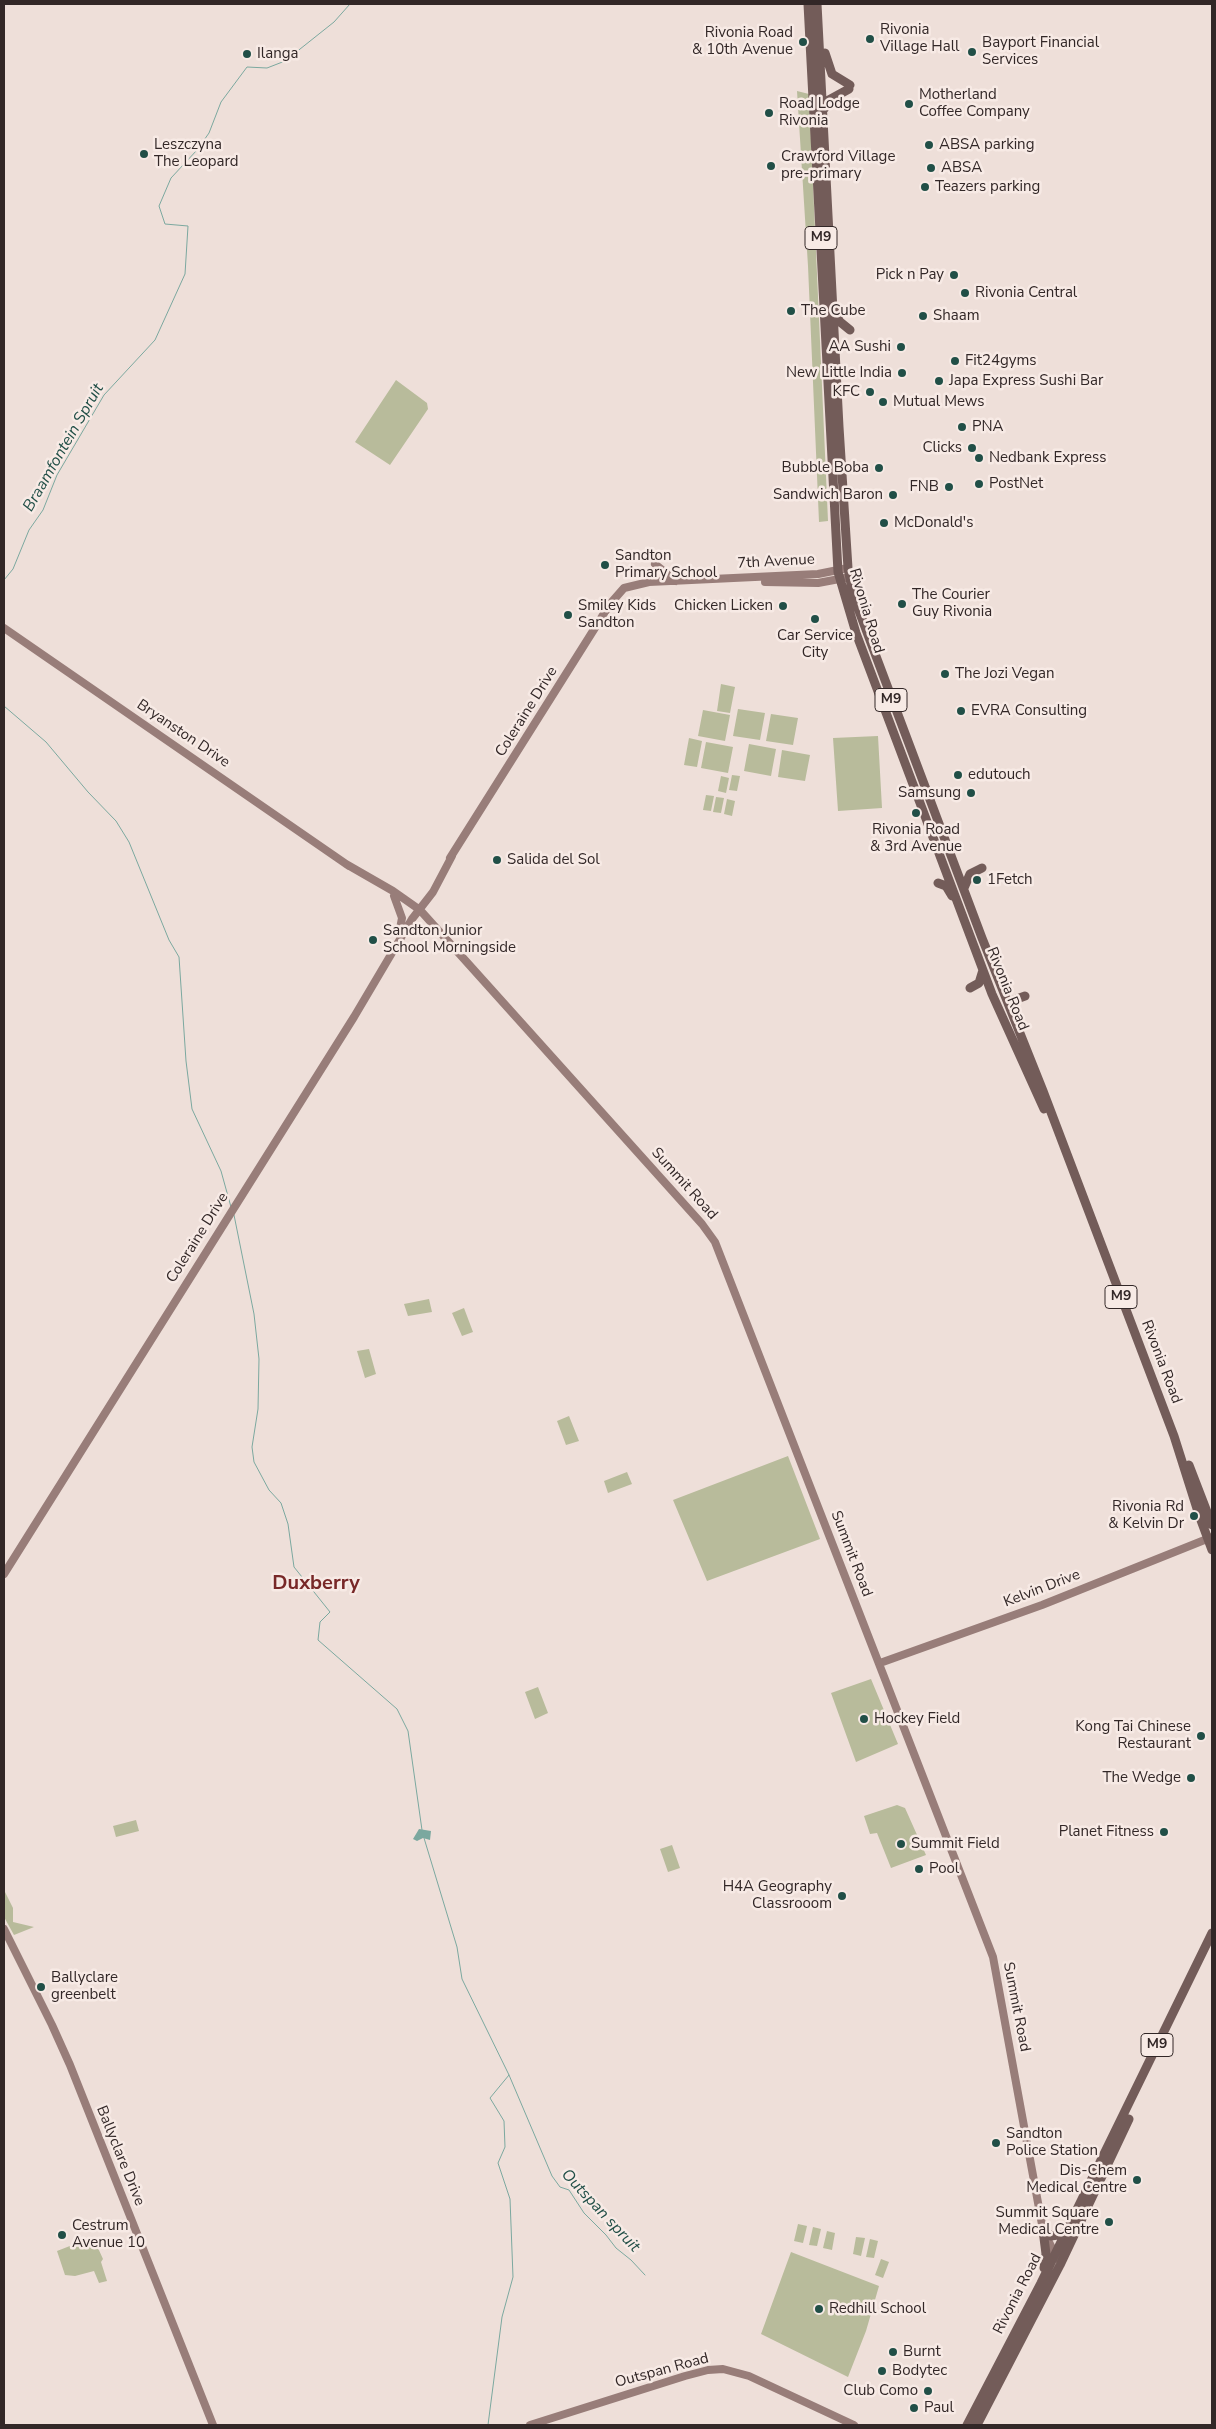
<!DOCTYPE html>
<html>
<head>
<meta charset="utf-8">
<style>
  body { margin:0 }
  #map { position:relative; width:1216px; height:2429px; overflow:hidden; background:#eedfd9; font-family:"Nunito Sans",sans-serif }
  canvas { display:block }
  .frame { position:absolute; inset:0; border:5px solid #322727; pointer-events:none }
</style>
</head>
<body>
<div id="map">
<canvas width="1216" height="2429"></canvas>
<div class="frame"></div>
</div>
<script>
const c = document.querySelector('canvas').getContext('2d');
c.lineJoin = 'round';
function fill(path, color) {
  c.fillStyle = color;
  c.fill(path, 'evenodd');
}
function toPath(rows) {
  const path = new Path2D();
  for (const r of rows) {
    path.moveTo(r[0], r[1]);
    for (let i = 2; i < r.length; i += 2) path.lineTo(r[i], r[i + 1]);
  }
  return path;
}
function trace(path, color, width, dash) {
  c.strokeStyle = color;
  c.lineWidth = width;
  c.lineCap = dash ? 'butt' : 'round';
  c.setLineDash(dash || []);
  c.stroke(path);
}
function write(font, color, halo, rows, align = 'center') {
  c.font = font + ' "Nunito Sans",sans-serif';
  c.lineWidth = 5;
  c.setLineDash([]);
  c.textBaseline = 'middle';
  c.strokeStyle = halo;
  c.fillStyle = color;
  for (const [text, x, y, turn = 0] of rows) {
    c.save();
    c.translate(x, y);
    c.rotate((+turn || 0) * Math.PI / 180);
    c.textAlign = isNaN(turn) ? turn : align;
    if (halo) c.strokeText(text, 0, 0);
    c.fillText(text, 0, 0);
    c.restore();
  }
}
const green = toPath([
  [797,91,809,94,828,521,819,522,808,266],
  [396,380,427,403,428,409,390,465,355,442],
  [721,684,735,687,730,713,717,711],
  [738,709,765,713,760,740,733,736],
  [703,710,730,715,725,741,698,736],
  [771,714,798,718,793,745,766,741],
  [878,736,882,808,838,811,833,738],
  [689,738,702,741,697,767,684,765],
  [706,742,733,747,728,773,701,768],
  [749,744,776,749,771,776,744,771],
  [782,750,810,755,805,781,778,777],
  [732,775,740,776,737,791,729,790],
  [721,776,729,778,726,793,718,791],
  [706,795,714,796,711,811,703,810],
  [716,797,724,798,721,813,713,812],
  [727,799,735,801,732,816,724,814],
  [429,1299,432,1312,408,1316,404,1304],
  [464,1308,473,1332,462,1336,452,1313],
  [369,1349,376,1374,365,1378,357,1351],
  [569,1416,579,1441,566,1445,557,1421],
  [788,1456,820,1539,707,1581,673,1500],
  [627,1472,632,1484,608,1493,604,1481],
  [871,1679,898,1744,856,1762,831,1693],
  [538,1687,548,1713,535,1719,525,1692],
  [897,1805,905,1808,926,1855,891,1868,877,1833,870,1834,864,1816],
  [136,1820,139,1831,116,1837,113,1826],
  [672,1845,680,1868,668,1872,660,1849],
  [4,1890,13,1908,13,1922,34,1927,14,1935,4,1917],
  [798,2224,807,2226,803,2243,794,2241],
  [813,2227,821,2229,817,2246,809,2245],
  [827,2231,835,2233,832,2250,823,2248],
  [93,2237,103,2259,101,2262,107,2281,99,2283,94,2271,75,2276,65,2275,57,2251],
  [856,2237,865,2238,861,2256,853,2254],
  [870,2239,878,2241,874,2258,866,2257],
  [791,2252,879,2286,866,2331,848,2377,761,2334],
  [881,2259,889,2262,883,2278,875,2275]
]);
const water = toPath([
  [419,1829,431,1831,430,1840,423,1838,417,1841,413,1839]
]);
const stream = toPath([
  [4,580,13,569,29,530,43,510,57,475,104,395,155,340,185,274,188,226,165,224,159,206,171,178,197,150,209,133,221,102,247,67,267,68,285,61,334,22,350,4],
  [4,706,46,742,88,792,116,821,129,842,169,940,179,957,186,1061,192,1109,221,1171,231,1207],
  [234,1215,254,1314,259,1359,258,1409,252,1447,254,1462,269,1490,281,1503,288,1524,294,1567,330,1612,320,1622,318,1640,397,1709,408,1731,422,1830],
  [424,1838,457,1947,462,1979,509,2075,490,2098,504,2121,505,2147,498,2163,510,2199,513,2277,502,2317,488,2425],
  [509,2075,552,2176,560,2187,569,2190,584,2213,606,2235,616,2248,631,2260,645,2275]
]);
const secondary = toPath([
  [655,564,676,581],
  [765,582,818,583,850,577],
  [4,628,349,866],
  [450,858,610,604,624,588,649,582,818,574,848,568],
  [346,864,393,891,420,910,702,1224,715,1242,993,1957,1043,2230,1057,2258],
  [394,896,402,918,399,934],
  [4,1574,354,1017,412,919,433,892,452,856],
  [880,1663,1042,1605,1212,1537],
  [4,1929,52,2025,70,2065,213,2425],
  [530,2425,685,2376,708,2370,723,2369,749,2376,854,2425]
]);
const primary = toPath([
  [808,4,838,572,856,633,992,994,1044,1109],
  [817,4,839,427,848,568,853,595,982,938,1043,1091,1174,1436,1199,1515,1212,1550],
  [825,53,832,74,850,85],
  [825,108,827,101,849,89],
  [837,312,839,321,850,330],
  [938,883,946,886,952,896],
  [964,888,970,874,982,868],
  [970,988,979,983,983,970],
  [1013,1012,1014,1000,1025,996],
  [1189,1465,1212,1525],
  [1043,2229,1051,2236,1065,2234],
  [1043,2230,1046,2254,1044,2268],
  [967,2425,1041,2283,1212,1933],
  [977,2425,1060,2265,1129,2119]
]);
const markers = [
  [870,39,5,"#214f47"],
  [803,42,5,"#214f47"],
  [972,52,5,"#214f47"],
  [247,54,5,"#214f47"],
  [909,104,5,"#214f47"],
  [769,113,5,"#214f47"],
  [929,145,5,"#214f47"],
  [144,154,5,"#214f47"],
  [771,166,5,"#214f47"],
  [931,168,5,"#214f47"],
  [925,187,5,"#214f47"],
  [954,275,5,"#214f47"],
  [965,293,5,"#214f47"],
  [791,311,5,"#214f47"],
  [923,316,5,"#214f47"],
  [901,347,5,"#214f47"],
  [955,361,5,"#214f47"],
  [902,373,5,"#214f47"],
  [939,381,5,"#214f47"],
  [870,392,5,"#214f47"],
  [883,402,5,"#214f47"],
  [962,427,5,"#214f47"],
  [972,448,5,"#214f47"],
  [979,458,5,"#214f47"],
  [879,468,5,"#214f47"],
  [979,484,5,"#214f47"],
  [949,487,5,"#214f47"],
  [893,495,5,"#214f47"],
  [884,523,5,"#214f47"],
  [605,565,5,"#214f47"],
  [902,604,5,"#214f47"],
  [783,606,5,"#214f47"],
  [568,615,5,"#214f47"],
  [815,619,5,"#214f47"],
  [945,674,5,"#214f47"],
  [961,711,5,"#214f47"],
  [958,775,5,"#214f47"],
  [971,793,5,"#214f47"],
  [916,813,5,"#214f47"],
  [497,860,5,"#214f47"],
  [977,880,5,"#214f47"],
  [373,940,5,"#214f47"],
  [1194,1516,5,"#214f47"],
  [864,1719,5,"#214f47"],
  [1201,1736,5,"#214f47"],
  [1191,1778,5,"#214f47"],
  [1164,1832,5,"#214f47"],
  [901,1844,5,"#214f47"],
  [919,1869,5,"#214f47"],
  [842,1896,5,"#214f47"],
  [41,1987,5,"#214f47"],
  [996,2143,5,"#214f47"],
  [1137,2180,5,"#214f47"],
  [1109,2222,5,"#214f47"],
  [62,2235,5,"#214f47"],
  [819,2309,5,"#214f47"],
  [893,2352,5,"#214f47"],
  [882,2371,5,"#214f47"],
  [928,2391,5,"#214f47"],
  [914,2408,5,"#214f47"]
];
const shields = [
  [821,238,32],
  [891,700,32],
  [1121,1297,32],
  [1157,2045,32]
];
const shieldNames = [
  ["M9",821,238],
  ["M9",891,700],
  ["M9",1121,1297],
  ["M9",1157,2045]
];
const poiNames = [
  ["Rivonia",880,30],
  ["Village Hall",880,47],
  ["Rivonia Road",793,33,"right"],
  ["& 10th Avenue",793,50,"right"],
  ["Bayport Financial",982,43],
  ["Services",982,60],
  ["Ilanga",257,54],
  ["Motherland",919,95],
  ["Coffee Company",919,112],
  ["Road Lodge",779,104],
  ["Rivonia",779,121],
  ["Leszczyna",154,145],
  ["The Leopard",154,162],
  ["ABSA parking",939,145],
  ["Crawford Village",781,157],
  ["pre-primary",781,174],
  ["ABSA",941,168],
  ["Teazers parking",935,187],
  ["Pick n Pay",944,275,"right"],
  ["Rivonia Central",975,293],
  ["The Cube",801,311],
  ["Shaam",933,316],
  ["AA Sushi",891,347,"right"],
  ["Fit24gyms",965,361],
  ["New Little India",892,373,"right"],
  ["Japa Express Sushi Bar",949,381],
  ["KFC",860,392,"right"],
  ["Mutual Mews",893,402],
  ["PNA",972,427],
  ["Clicks",962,448,"right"],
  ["Nedbank Express",989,458],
  ["Bubble Boba",869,468,"right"],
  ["PostNet",989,484],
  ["FNB",939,487,"right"],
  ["Sandwich Baron",883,495,"right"],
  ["McDonald's",894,523],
  ["Sandton",615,556],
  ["Primary School",615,573],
  ["The Courier",912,595],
  ["Guy Rivonia",912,612],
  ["Smiley Kids",578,606],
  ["Sandton",578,623],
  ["Chicken Licken",773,606,"right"],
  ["Car Service",815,636,"center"],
  ["City",815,653,"center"],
  ["The Jozi Vegan",955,674],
  ["EVRA Consulting",971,711],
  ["edutouch",968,775],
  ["Samsung",961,793,"right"],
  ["Rivonia Road",916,830,"center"],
  ["& 3rd Avenue",916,847,"center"],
  ["Salida del Sol",507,860],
  ["1Fetch",987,880],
  ["Sandton Junior",383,931],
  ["School Morningside",383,948],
  ["Rivonia Rd",1184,1507,"right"],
  ["& Kelvin Dr",1184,1524,"right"],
  ["Hockey Field",874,1719],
  ["Kong Tai Chinese",1191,1727,"right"],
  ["Restaurant",1191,1744,"right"],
  ["The Wedge",1181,1778,"right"],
  ["Planet Fitness",1154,1832,"right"],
  ["Summit Field",911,1844],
  ["Pool",929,1869],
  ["H4A Geography",832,1887,"right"],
  ["Classrooom",832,1904,"right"],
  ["Ballyclare",51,1978],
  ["greenbelt",51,1995],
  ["Sandton",1006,2134],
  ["Police Station",1006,2151],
  ["Dis-Chem",1127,2171,"right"],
  ["Medical Centre",1127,2188,"right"],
  ["Summit Square",1099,2213,"right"],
  ["Medical Centre",1099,2230,"right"],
  ["Cestrum",72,2226],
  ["Avenue 10",72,2243],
  ["Redhill School",829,2309],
  ["Burnt",903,2352],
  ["Bodytec",892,2371],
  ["Club Como",918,2391,"right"],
  ["Paul",924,2408]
];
const streetNames = [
  ["7th Avenue",776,562,-3],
  ["Rivonia Road",866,611,73],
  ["Coleraine Drive",527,712,-58],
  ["Bryanston Drive",183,734,34],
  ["Rivonia Road",1007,989,68],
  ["Summit Road",684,1184,48],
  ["Coleraine Drive",198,1238,-58],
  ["Rivonia Road",1161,1362,69],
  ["Summit Road",851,1554,69],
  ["Kelvin Drive",1042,1589,-21],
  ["Summit Road",1016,2007,79],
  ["Ballyclare Drive",120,2156,68],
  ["Rivonia Road",1018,2294,-63],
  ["Outspan Road",662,2371,-15]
];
const waterNames = [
  ["Braamfontein Spruit",64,448,-60],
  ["Outspan spruit",600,2211,47]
];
const districtNames = [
  ["Duxberry",316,1584]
];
fill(green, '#b8bb9b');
fill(water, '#7ba89f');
trace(stream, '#7ba89f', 1);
trace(secondary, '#987d79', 8);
trace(primary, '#735c59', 9);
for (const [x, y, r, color] of markers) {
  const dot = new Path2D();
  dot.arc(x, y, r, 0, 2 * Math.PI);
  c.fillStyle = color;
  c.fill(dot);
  trace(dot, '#f7eae5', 2);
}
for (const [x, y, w] of shields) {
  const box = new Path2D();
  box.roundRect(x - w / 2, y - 11.5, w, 23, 4);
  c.fillStyle = '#f7eae5';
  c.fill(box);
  trace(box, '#322727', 1);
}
write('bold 14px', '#322727', null, shieldNames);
write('15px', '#322727', '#f7eae5', poiNames, 'left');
write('15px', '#322727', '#f7eae5', streetNames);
write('italic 16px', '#214f47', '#f7eae5', waterNames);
write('bold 20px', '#782828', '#f7eae5', districtNames);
</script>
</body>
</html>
